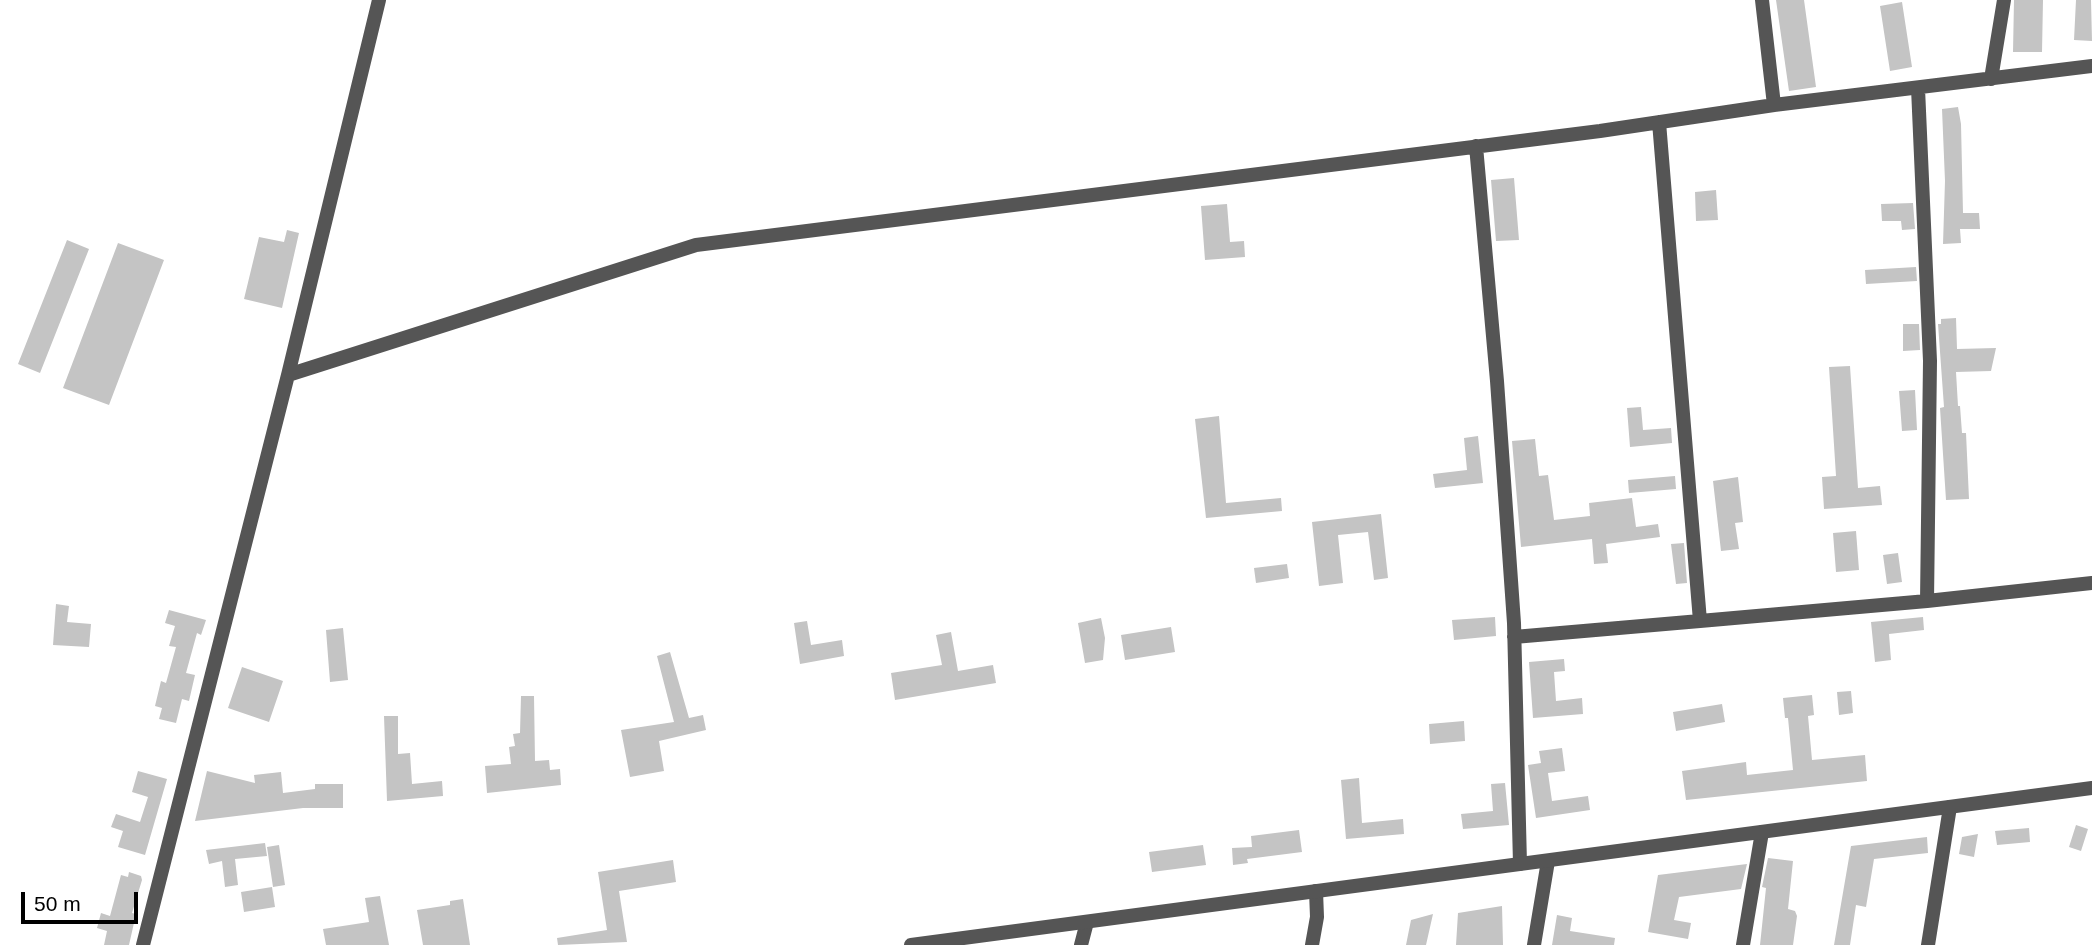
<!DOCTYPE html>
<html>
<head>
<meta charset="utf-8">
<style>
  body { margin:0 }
  #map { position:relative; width:2092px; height:945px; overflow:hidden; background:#fff; font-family:Helvetica,sans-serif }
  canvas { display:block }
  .scale { position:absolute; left:21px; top:892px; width:117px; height:32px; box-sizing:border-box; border:4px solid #000; border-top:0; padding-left:9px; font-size:21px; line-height:24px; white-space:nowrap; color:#000; -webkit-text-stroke:5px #fff; paint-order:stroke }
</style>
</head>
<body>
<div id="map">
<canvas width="2092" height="945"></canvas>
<div class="scale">50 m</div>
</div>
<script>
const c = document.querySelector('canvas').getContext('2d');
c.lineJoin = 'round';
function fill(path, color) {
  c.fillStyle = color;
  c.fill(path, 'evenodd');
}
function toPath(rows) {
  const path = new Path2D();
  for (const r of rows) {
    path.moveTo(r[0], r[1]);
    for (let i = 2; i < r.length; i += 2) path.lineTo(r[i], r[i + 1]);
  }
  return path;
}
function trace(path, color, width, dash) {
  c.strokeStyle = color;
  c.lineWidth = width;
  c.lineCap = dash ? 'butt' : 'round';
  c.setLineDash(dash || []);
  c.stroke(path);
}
const building = toPath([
  [1776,0,1804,0,1816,87,1789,91],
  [2014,0,2043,0,2042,52,2013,52],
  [2076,0,2091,0,2092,41,2074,40],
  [1902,2,1912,67,1890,71,1880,6],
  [1958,107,1961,124,1963,213,1979,213,1980,229,1960,229,1961,243,1943,244,1945,181,1942,109],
  [1514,178,1519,240,1496,241,1491,180],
  [1716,190,1718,220,1696,221,1695,192],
  [1913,203,1915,229,1902,230,1901,221,1882,221,1881,204],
  [1227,204,1230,242,1244,241,1245,257,1205,260,1201,206],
  [287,230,299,233,282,308,244,299,259,237,284,242],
  [67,240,89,249,40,373,18,364],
  [118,243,164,260,109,405,63,388],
  [1916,267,1917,281,1866,284,1865,270],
  [1956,318,1957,349,1996,348,1991,371,1956,372,1958,406,1960,406,1962,433,1966,433,1969,499,1946,500,1940,408,1944,407,1938,324,1941,324,1941,319],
  [1903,324,1919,324,1920,350,1903,351],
  [1850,366,1858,488,1880,486,1882,505,1824,509,1822,477,1836,476,1829,367],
  [1915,390,1917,430,1902,431,1899,391],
  [1641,407,1643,430,1671,428,1672,443,1630,447,1627,408],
  [1219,416,1226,503,1281,498,1282,511,1206,518,1195,419],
  [1478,436,1483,483,1435,488,1433,474,1467,470,1464,438],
  [1535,439,1539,476,1548,475,1554,520,1590,516,1589,503,1632,498,1636,527,1658,524,1660,537,1606,544,1608,563,1594,564,1592,539,1521,547,1512,441],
  [1675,476,1676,489,1629,493,1628,480],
  [1738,477,1743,522,1735,523,1739,549,1721,551,1713,481],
  [1381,514,1388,578,1374,580,1368,532,1338,535,1343,583,1319,586,1312,522],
  [1856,531,1859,570,1836,572,1833,533],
  [1684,543,1687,583,1676,584,1671,544],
  [1898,553,1902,582,1887,584,1883,555],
  [1287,564,1289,578,1256,583,1254,568],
  [56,604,69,606,67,622,91,624,89,647,53,645],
  [169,610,206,620,201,635,197,633,186,673,195,675,189,701,182,699,176,723,159,719,162,708,155,706,161,681,166,683,176,647,169,646,175,626,165,623],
  [1495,617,1496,636,1454,640,1452,620],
  [1923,617,1924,630,1889,634,1891,660,1875,662,1871,622],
  [1101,618,1105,638,1103,660,1085,663,1078,623],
  [807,621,811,645,842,640,844,656,800,664,794,623],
  [1171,627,1175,652,1125,660,1121,635],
  [343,628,348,680,330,682,326,630],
  [951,632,958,671,993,665,996,683,895,700,891,673,942,665,936,635],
  [670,652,689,718,703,715,706,730,659,741,664,771,630,777,621,730,674,722,657,656],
  [1564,659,1565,671,1554,672,1556,701,1582,698,1583,714,1533,718,1529,662],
  [242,667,283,681,269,722,228,708],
  [1851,691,1853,713,1839,715,1837,692],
  [1812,695,1814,715,1808,716,1812,760,1865,755,1867,781,1686,800,1682,771,1746,762,1747,775,1793,770,1788,718,1785,718,1783,698],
  [521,696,534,696,535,761,549,760,550,770,560,769,561,785,487,793,485,766,511,764,509,747,515,746,513,734,520,733],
  [1722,704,1725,722,1676,731,1673,712],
  [384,716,398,716,398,754,410,753,412,784,442,781,443,796,387,801],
  [1464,721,1465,741,1430,744,1429,724],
  [1562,748,1565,771,1548,773,1552,801,1588,796,1590,810,1536,818,1528,765,1541,763,1539,751],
  [138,771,167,779,145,855,118,847,123,831,111,827,116,814,140,822,148,797,132,792],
  [207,771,255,783,254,775,281,772,283,793,315,789,315,784,343,784,343,808,303,808,195,821],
  [1359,778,1362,823,1403,819,1404,834,1346,839,1341,780],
  [1505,783,1509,825,1463,829,1461,814,1493,811,1491,784],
  [2076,825,2088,829,2081,851,2069,847],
  [2029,828,2030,842,1997,845,1995,831],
  [1299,830,1302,852,1247,859,1248,863,1233,865,1232,848,1252,847,1251,836],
  [1978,834,1974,857,1959,854,1962,837],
  [1927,837,1928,853,1874,859,1866,907,1856,905,1850,945,1834,945,1851,846],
  [265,843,267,856,235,859,238,885,225,887,222,861,209,864,206,850],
  [279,845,285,885,273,887,267,847],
  [1203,845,1206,865,1152,872,1149,852],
  [1768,858,1793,861,1788,909,1795,911,1797,916,1793,945,1760,945,1766,888,1762,887],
  [673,860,676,882,619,891,627,942,558,945,557,938,607,930,598,872],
  [1747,864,1741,889,1679,897,1674,920,1691,923,1688,939,1648,932,1658,875],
  [129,872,141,876,142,880,132,913,136,914,129,945,104,945,107,931,97,928,101,913,110,916,121,875,128,877],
  [272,887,275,907,244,912,241,892],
  [380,896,389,945,326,945,323,929,369,922,365,898],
  [463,899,470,945,423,945,417,910,450,905,450,901],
  [1502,906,1503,945,1456,945,1458,913],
  [1433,914,1426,945,1406,945,1411,920],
  [1557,915,1572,918,1570,931,1615,938,1614,945,1552,945]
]);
const minor = toPath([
  [1762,0,1774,105,2092,66],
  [1991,79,2004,0],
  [1659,122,1700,621,1927,601,1930,361,1918,88],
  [1476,146,1497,381,1514,623,1520,864],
  [288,375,696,245,1600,131,1774,105],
  [1927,601,2092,583],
  [1514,637,1700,621],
  [143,945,288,375,379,0],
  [1081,945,1087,922],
  [1312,945,1317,917,1316,891],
  [1534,945,1548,861],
  [1743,945,1762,832],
  [1928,945,1950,807]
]);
const tertiary = toPath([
  [911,945,2092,788]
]);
fill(building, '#c4c4c4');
trace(minor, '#555', 14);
trace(tertiary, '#555', 14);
</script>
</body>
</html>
